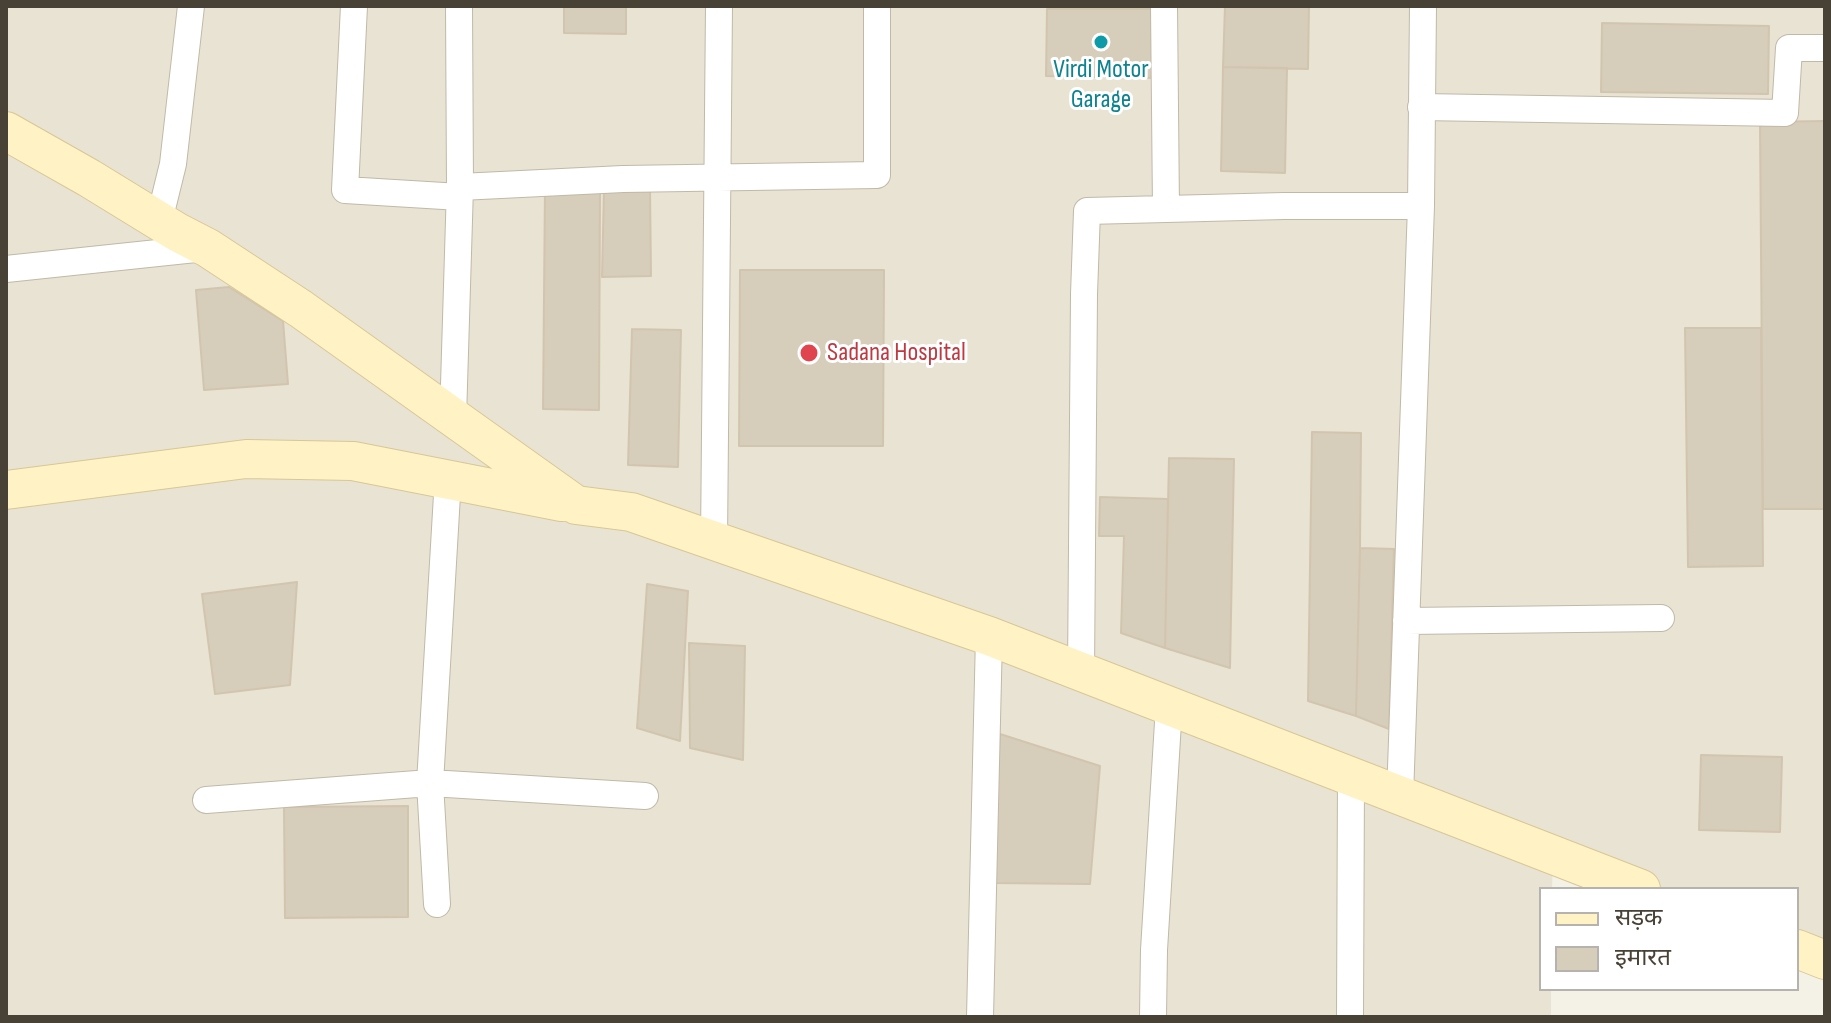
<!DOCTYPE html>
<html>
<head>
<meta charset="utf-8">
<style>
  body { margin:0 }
  #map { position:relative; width:1831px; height:1023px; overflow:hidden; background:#f4f1e7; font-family:"Sofia Sans Condensed","Noto Sans Devanagari",sans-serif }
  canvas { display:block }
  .frame { position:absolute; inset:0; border:8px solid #484135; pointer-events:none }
  .legend { position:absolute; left:1539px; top:887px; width:260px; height:104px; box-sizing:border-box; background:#fff; border:2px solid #b6b3ae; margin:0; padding:10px 14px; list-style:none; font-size:24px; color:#484135 }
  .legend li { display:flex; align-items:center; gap:16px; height:40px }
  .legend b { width:40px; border:2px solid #b6b3ae }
</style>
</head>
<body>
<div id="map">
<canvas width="1831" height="1023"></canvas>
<div class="frame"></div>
<ul class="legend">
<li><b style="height:10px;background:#fff3c6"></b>सड़क</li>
<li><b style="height:22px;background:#d7cdbb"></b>इमारत</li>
</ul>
</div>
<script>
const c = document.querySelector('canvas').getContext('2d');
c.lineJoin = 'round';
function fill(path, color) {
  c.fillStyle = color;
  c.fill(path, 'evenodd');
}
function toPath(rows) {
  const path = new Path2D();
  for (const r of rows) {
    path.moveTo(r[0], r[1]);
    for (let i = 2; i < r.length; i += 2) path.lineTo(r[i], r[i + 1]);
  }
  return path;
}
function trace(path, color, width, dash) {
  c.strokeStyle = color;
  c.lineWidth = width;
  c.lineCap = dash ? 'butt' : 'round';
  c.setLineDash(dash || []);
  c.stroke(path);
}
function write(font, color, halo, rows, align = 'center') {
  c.font = font + ' "Sofia Sans Condensed",sans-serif';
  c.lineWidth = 6;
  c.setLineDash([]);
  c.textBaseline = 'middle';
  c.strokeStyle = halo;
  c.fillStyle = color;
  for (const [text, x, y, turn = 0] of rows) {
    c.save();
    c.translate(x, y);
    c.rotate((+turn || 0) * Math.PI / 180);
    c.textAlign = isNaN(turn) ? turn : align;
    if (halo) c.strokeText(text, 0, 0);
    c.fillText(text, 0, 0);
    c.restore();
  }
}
const residential = toPath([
  [6,6,1825,6,1825,960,1797,949,1797,889,1641,889,1553,856,1552,889,1541,889,1541,989,1551,989,1551,1017,6,1017]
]);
const building = toPath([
  [564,6,626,6,626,34,564,33,564,6],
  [1225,6,1309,6,1308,69,1223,67,1225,6],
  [1047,9,1156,9,1157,78,1046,76,1047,9],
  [1602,23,1769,26,1768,94,1601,92,1602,23],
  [1223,67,1287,68,1285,173,1221,171,1223,67],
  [1825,121,1825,509,1763,509,1760,122,1825,121],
  [650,187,651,276,602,277,604,190,650,187],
  [545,188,600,189,599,410,543,409,545,188],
  [740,270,884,270,883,446,739,446,740,270],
  [229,287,283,321,288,384,204,390,196,290,229,287],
  [1685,328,1761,328,1763,566,1688,567,1685,328],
  [632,329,681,330,678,467,628,465,632,329],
  [1312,432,1361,433,1360,548,1356,716,1308,701,1312,432],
  [1169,458,1234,459,1230,668,1165,648,1169,458],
  [1100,497,1168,499,1165,648,1121,633,1124,536,1099,536,1100,497],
  [1360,548,1394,549,1389,729,1356,716,1360,548],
  [297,582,290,685,215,694,202,594,297,582],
  [647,584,688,591,680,741,637,728,647,584],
  [689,643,745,646,743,760,690,748,689,643],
  [1000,734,1100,766,1090,884,993,883,1000,734],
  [1701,755,1782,757,1780,832,1699,830,1701,755],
  [408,806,408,917,285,918,284,807,408,806]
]);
const street = toPath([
  [354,6,345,190,460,197],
  [1421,107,1785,113,1789,48,1825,48],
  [460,187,623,179,877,175,877,6],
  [1166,209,1284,206,1421,206,1423,6],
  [159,221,173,164,191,6],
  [6,269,205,248],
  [453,418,460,187,459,6],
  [714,541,719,6],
  [1406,621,1661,618],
  [1081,672,1084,294,1087,211,1166,209,1164,6],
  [1400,796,1421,206],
  [206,800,430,783,645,796],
  [437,904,430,783,448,478],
  [980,1017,989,636],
  [1153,1017,1154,950,1169,706],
  [1350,1017,1351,777]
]);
const secondary = toPath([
  [6,131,89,178,177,232,208,248,301,309,576,505,631,512,989,636,1641,889],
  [6,490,246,459,353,461,562,502],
  [1797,949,1825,960]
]);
const markers = [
  [1101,42,8,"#0f9aa8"],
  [809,353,10,"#e0444e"]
];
const cultureNames = [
  ["Virdi Motor",1101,70],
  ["Garage",1101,100]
];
const healthNames = [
  ["Sadana Hospital",827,353]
];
fill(residential, '#e9e3d4');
fill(building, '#d7cdbb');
trace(building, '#d2c5ae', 2);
trace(street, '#c1b9a8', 28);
trace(secondary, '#d8c793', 40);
trace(street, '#fff', 26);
trace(secondary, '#fff3c6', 38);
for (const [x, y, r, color] of markers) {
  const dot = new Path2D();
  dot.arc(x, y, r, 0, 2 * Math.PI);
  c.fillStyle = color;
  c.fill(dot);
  trace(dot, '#fff', 3);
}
write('26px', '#0d838f', '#fff', cultureNames);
write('26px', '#be3a42', '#fff', healthNames, 'left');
</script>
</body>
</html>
